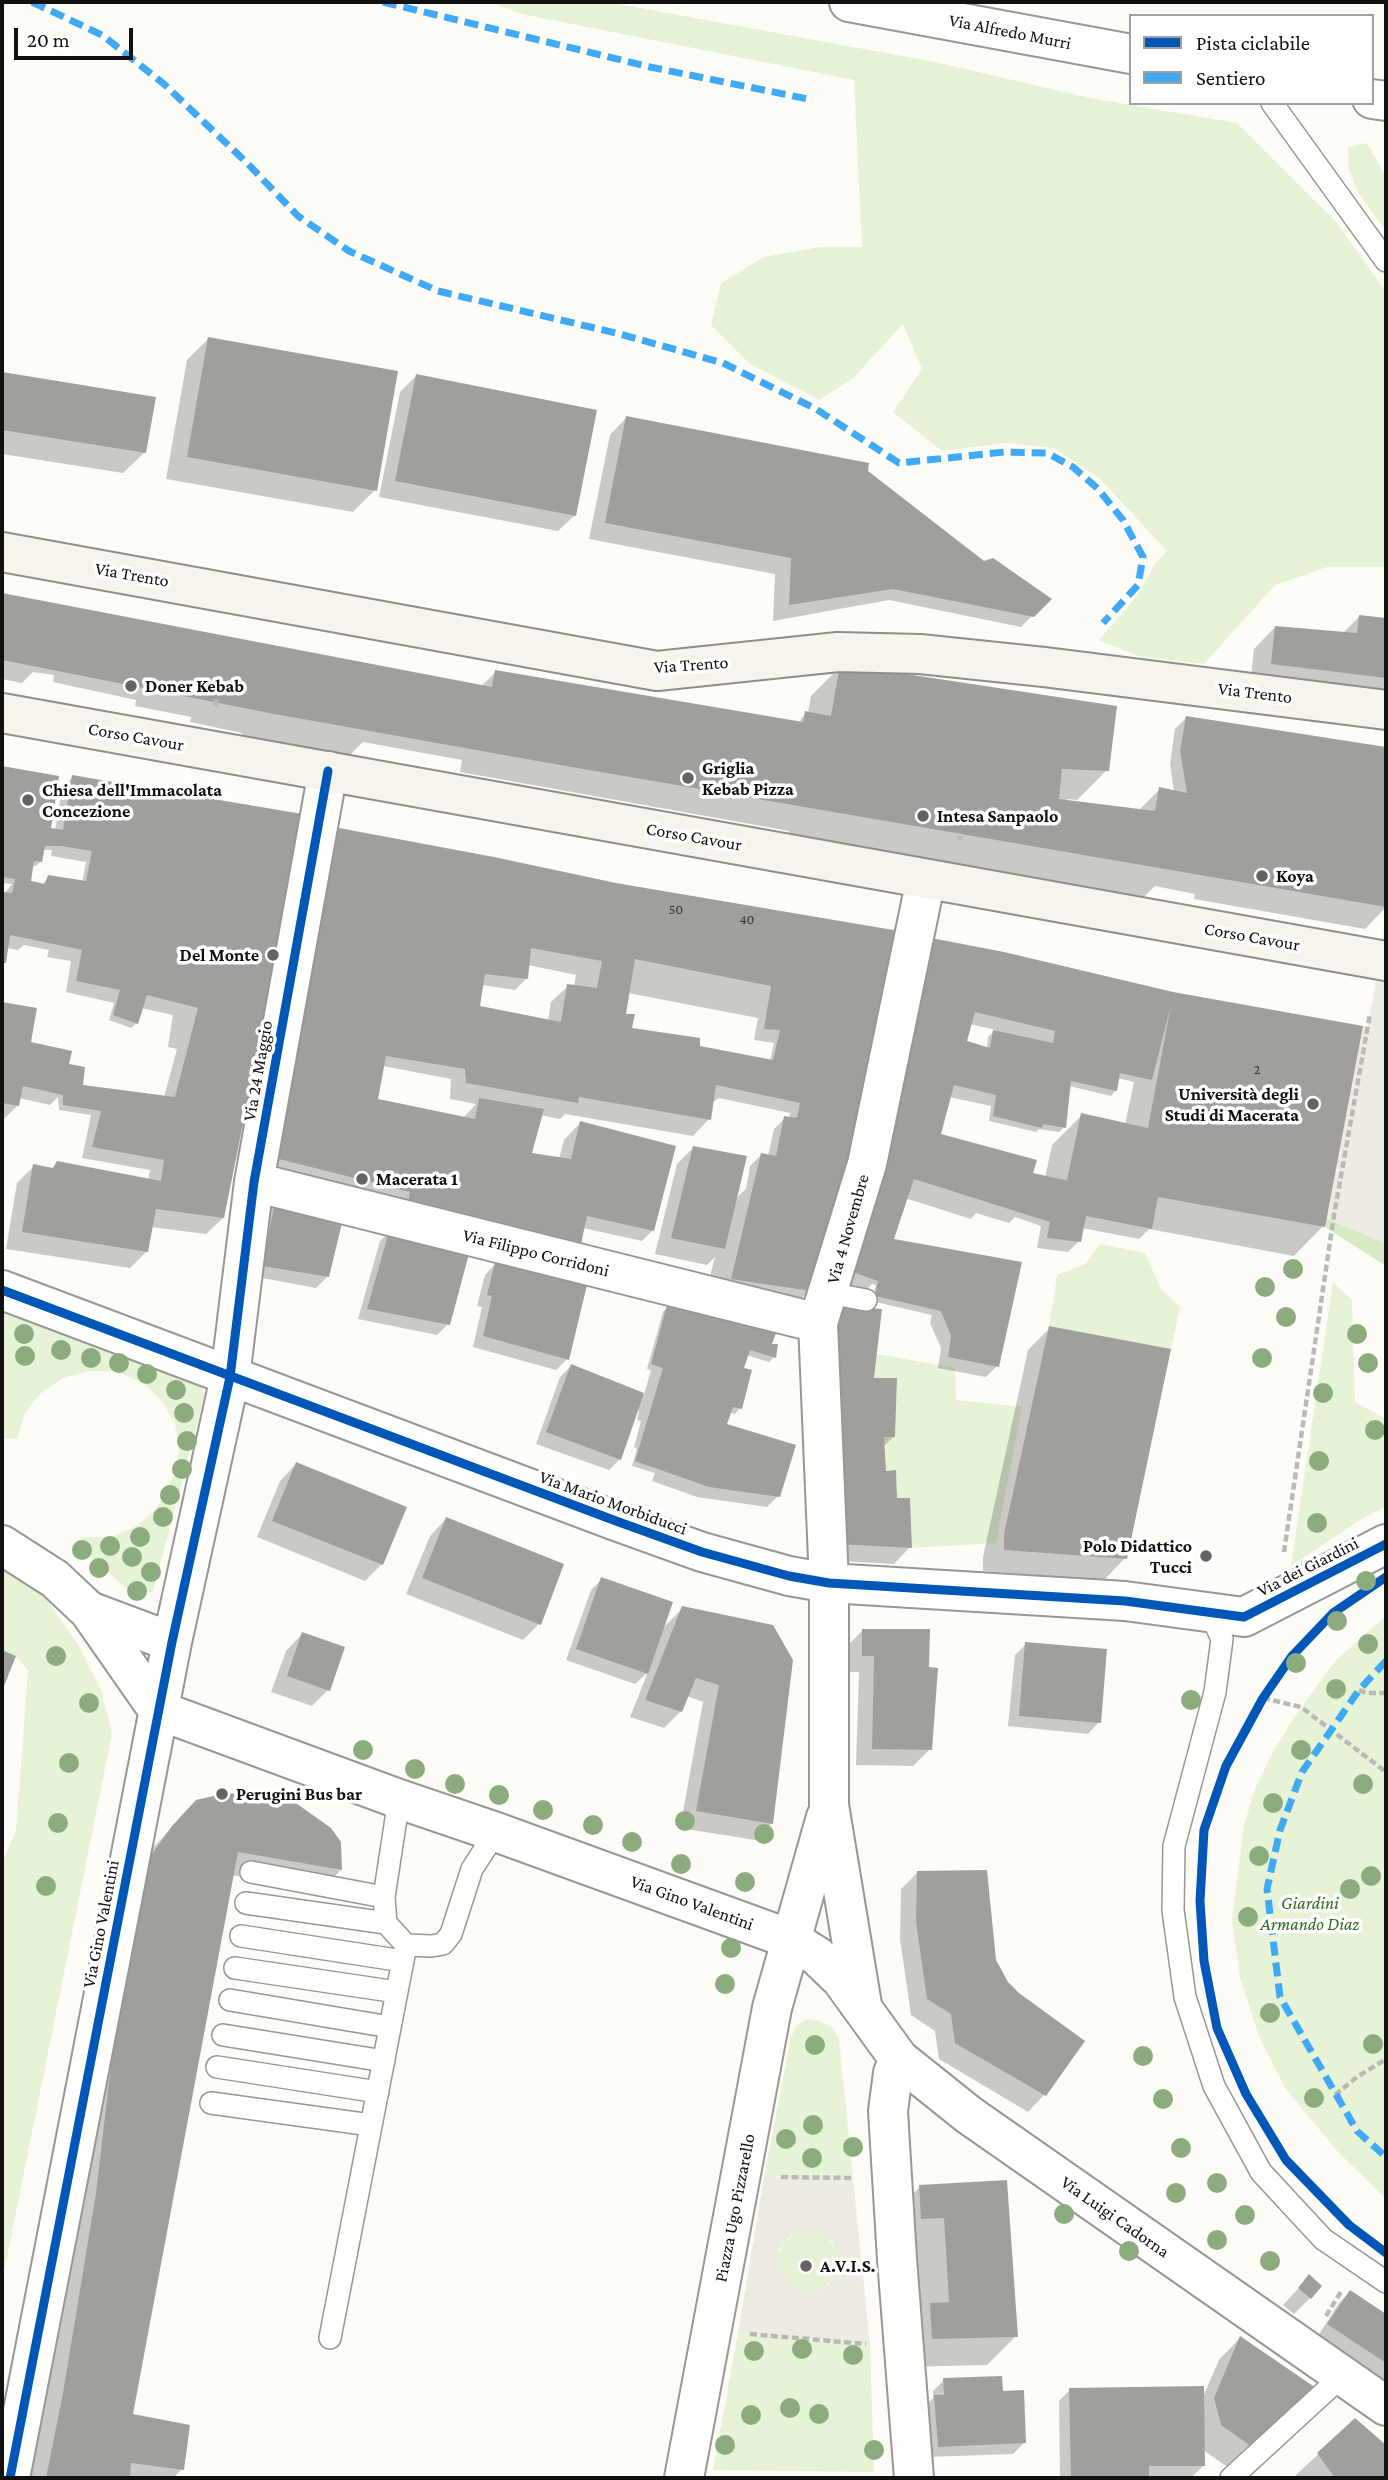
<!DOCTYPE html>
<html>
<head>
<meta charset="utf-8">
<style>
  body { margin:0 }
  #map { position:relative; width:1388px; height:2480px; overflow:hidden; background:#fdfcf7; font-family:"Crimson Pro",serif }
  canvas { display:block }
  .frame { position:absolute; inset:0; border:4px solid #111; pointer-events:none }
  .legend { position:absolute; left:1129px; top:14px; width:245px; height:91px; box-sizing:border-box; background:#fff; border:2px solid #a0a0a0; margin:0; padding:9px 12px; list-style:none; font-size:21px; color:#111 }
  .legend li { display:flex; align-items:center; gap:14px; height:35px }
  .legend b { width:35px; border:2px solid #a0a0a0 }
  .scale { position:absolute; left:14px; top:28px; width:119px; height:32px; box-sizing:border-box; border:4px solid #111; border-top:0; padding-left:9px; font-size:21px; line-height:24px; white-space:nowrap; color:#111; -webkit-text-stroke:5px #fff; paint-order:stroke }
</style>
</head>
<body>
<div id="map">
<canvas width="1388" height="2480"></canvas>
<div class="frame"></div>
<ul class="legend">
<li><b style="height:9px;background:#0057b8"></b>Pista ciclabile</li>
<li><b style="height:9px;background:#3fa9f5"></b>Sentiero</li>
</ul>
<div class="scale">20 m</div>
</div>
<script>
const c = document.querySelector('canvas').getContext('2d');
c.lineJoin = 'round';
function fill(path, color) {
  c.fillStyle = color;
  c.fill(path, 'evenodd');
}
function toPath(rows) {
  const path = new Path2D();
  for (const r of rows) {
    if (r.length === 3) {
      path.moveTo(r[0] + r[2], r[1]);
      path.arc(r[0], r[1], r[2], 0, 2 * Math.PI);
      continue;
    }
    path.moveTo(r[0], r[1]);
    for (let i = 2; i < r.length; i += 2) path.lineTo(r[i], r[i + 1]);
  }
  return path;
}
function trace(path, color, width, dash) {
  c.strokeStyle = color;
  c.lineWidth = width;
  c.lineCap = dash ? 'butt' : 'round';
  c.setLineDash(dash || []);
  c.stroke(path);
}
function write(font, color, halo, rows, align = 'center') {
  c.font = font + ' "Crimson Pro",serif';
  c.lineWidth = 7;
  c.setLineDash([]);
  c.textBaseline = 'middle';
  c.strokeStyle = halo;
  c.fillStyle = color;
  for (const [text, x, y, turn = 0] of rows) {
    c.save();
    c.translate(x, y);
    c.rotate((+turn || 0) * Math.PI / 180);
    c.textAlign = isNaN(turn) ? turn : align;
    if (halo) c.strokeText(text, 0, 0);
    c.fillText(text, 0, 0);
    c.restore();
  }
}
const green = toPath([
  [490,2,607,2,935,62,1090,98,1237,123,1337,223,1386,292,1386,567,1327,567,1275,585,1204,664,1141,657,1099,640,1137,596,1154,565,1167,551,1100,479,1054,448,1006,443,942,451,893,412,922,369,903,324,853,378,819,400,750,364,711,325,721,283,764,257,821,247,862,247,854,80,522,14],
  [1367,143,1386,177,1386,231,1359,194,1349,170,1348,147],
  [1100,1244,1145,1253,1161,1289,1180,1307,1171,1349,1049,1326,1057,1275,1085,1264],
  [1333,1282,1352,1300,1355,1402,1386,1419,1386,1506,1360,1520,1291,1566],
  [2,1312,198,1383,205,1394,153,1592,130,1591,82,1550,86,1543,79,1537,111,1537,137,1526,156,1509,175,1473,179,1451,175,1423,162,1401,145,1384,118,1372,90,1371,63,1378,40,1394,25,1413,17,1439,2,1438],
  [877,1354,955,1368,956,1400,1022,1407,996,1543,912,1548,910,1498,897,1498,896,1470,886,1471,884,1437,895,1437,897,1379,874,1378],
  [2,1569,40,1590,79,1646,102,1692,112,1733,2,2282,2,1863,16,1831,28,1670,16,1656,2,1650],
  [1386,1616,1386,2199,1338,2152,1285,2088,1260,2039,1240,1978,1232,1920,1244,1825,1255,1789,1273,1752,1293,1719,1335,1661],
  [807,2019,820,2021,832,2027,839,2039,853,2178,764,2177,791,2037,797,2025],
  [808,2262,30],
  [738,2333,870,2345,874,2472,713,2470]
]);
const forest = toPath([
  [1326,1218,1386,1243,1386,1266,1325,1227]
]);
const plaza = toPath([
  [1386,919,1386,1244,1326,1218,1363,1026,1368,1027],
  [764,2177,853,2178,870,2345,738,2333],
  [803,2232,817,2233,832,2242,837,2254,838,2268,829,2285,814,2292,800,2291,787,2282,779,2269,779,2250,789,2237]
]);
const shadow = toPath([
  [208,339,375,490,353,512,166,479,187,360],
  [2,374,154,399,145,452,123,473,2,454],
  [416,376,575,515,558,531,379,497,400,392],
  [626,418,862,479,982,561,1049,599,1021,627,889,600,773,621,775,574,589,539,610,435],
  [2,595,481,686,496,672,800,724,801,718,808,713,811,696,841,666,1107,770,1077,800,1067,799,1067,802,1138,811,1160,789,1174,792,1170,764,1175,729,1186,718,1386,748,1386,907,1365,929,1194,899,1195,894,1155,886,1142,899,788,840,789,831,460,772,462,760,363,742,345,760,241,742,242,733,190,722,191,717,135,706,136,700,53,682,54,675,33,672,22,683,2,679],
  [1359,617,1386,619,1386,702,1250,685,1254,649,1275,627,1343,633],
  [2,768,57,777,49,828,55,831,62,788,73,777,300,815,223,1218,206,1234,151,1227,147,1251,130,1268,6,1249,17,1183,34,1166,51,1169,58,1163,148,1181,150,1170,82,1158,91,1115,59,1110,58,1097,50,1105,19,1098,18,1105,2,1121,2,1004,35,1009,28,1048,66,1070,80,1087,164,1097,177,1049,168,1047,173,1015,141,1008,137,1023,131,1028,109,1020,114,1003,66,992,71,961,47,957,49,950,24,945,18,950,6,948,2,965,2,894,4,894,12,884,2,883],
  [42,850,52,850,51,856,86,862,82,883,48,877,42,885,29,883,31,866,36,866,41,861],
  [340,830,616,885,897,932,810,1290,780,1320,702,1308,715,1257,707,1265,655,1254,677,1164,694,1147,735,1199,746,1189,750,1166,761,1155,768,1156,774,1129,785,1118,789,1119,790,1113,719,1098,711,1103,709,1119,693,1136,565,1114,560,1119,540,1115,529,1154,559,1159,564,1140,580,1123,653,1230,642,1241,583,1228,246,1187,318,851],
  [528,965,576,975,574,987,568,986,551,1002,548,1021,478,1011,482,985,515,990,526,979],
  [628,993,758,1018,754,1040,774,1043,770,1061,698,1048,629,1029,624,1014],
  [383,1066,451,1079,450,1099,476,1104,463,1118,376,1100],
  [915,950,1173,994,1323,1226,1294,1256,1149,1229,1139,1239,1082,1228,1079,1241,1068,1252,1037,1248,1041,1226,1015,1217,1009,1223,976,1213,971,1219,905,1198,888,1248,997,1366,986,1377,938,1368,941,1348,930,1323,932,1315,871,1301,876,1285,872,1284,860,1296,829,1286],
  [970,1024,996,1030,988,1037,987,1049,965,1042],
  [1117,1078,1134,1082,1125,1125,1082,1115,1052,1145,1045,1178,1030,1179,939,1134,949,1097,991,1106,989,1121,1036,1132,1039,1129,1059,1132,1064,1127,1069,1086,1111,1096,1116,1090],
  [276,1204,327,1277,316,1288,252,1276,265,1215],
  [391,1230,448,1324,437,1335,358,1319,380,1241],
  [496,1263,567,1359,556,1370,473,1347,482,1307,477,1306,485,1275],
  [668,1306,753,1330,769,1345,774,1357,769,1362,746,1355,740,1374,740,1408,735,1414,729,1412,726,1424,778,1496,767,1507,697,1497,652,1481,655,1473,632,1466,637,1449,634,1447,641,1421,637,1420,639,1411,636,1410,620,1459,609,1470,536,1444,560,1377,571,1366,644,1395,651,1370,647,1369,663,1312],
  [1050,1328,1125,1558,1104,1580,983,1571,983,1557,1028,1350],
  [873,1380,894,1436,883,1447,884,1473,896,1500,910,1547,894,1564,821,1560],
  [296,1464,382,1564,365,1581,257,1537,280,1481],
  [446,1519,539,1624,523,1640,406,1594,430,1536],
  [602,1579,661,1630,683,1608,772,1626,772,1823,755,1840,680,1828,703,1702,687,1696,681,1711,664,1728,630,1717,648,1672,635,1684,566,1660,591,1590],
  [863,1630,930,1749,913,1766,856,1765,859,1672,846,1672,846,1647],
  [302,1634,328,1690,312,1706,271,1692,286,1651],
  [1026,1644,1099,1722,1088,1734,1008,1726,1015,1655],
  [175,1824,341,1870,319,1891,232,1875,131,2416,182,2469,173,2478,30,2478,75,2216,151,1850],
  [917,1873,995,1960,1044,2095,1028,2112,939,2059,935,2031,911,2015,900,1939,901,1889],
  [1005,2181,1016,2336,987,2365,903,2367,890,2216,920,2187],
  [1309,2277,1310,2298,1294,2314,1283,2305],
  [1350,2292,1386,2316,1386,2381,1318,2336,1339,2303],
  [1240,2338,1313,2388,1229,2468,1203,2450,1204,2465,1193,2476,1060,2478,1059,2401,1070,2390,1203,2397,1219,2360],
  [944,2380,1002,2393,1024,2443,1013,2454,927,2457,924,2408,933,2398,933,2391],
  [1355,2420,1386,2446,1386,2478,1298,2478,1296,2475],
  [1032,2476,1032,2478,1003,2478]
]);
const building = toPath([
  [208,337,398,371,377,491,187,457],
  [2,372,156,397,146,453,2,430],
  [416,374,597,410,576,516,395,481],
  [626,416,869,463,868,471,984,561,993,558,1052,599,1034,617,893,589,789,605,791,558,605,523],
  [2,593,492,687,495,670,803,722,805,711,831,716,840,664,1117,706,1109,771,1062,769,1059,799,1155,811,1159,787,1187,793,1180,751,1186,716,1386,747,1386,907,560,765,269,713,2,660],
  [1359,615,1386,618,1386,678,1271,664,1275,626,1357,633],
  [2,766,59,776,51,828,63,830,72,775,302,814,262,1030,224,1218,156,1209,148,1252,22,1232,33,1164,53,1168,57,1161,161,1181,164,1160,92,1147,101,1111,63,1105,63,1095,23,1086,19,1106,2,1103,2,1002,37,1008,31,1042,72,1051,69,1064,85,1067,83,1085,175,1097,198,1008,147,995,138,1024,113,1015,120,990,76,981,82,950,10,935,6,963,2,963,2,892,12,893,15,879,2,877],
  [45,846,61,846,92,851,86,881,48,875,45,884,31,881,34,861,42,862],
  [339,828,494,857,616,883,899,931,844,1185,811,1291,731,1279,761,1153,776,1156,784,1116,797,1118,800,1103,716,1085,711,1120,579,1097,578,1103,466,1083,465,1069,386,1056,378,1099,475,1119,479,1098,544,1109,532,1153,571,1159,580,1121,676,1146,654,1231,587,1216,581,1244,408,1203,410,1192,275,1158,294,1038],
  [531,948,602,961,597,988,567,984,561,1022,480,1006,485,974,528,979],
  [635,959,771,986,764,1029,780,1030,773,1060,700,1046,700,1038,632,1028,635,1014,626,1014],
  [926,937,1004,952,1173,992,1363,1026,1325,1227,1158,1197,1152,1229,1086,1216,1081,1242,1047,1238,1050,1222,914,1179,894,1239,1022,1262,999,1367,948,1357,951,1336,941,1311,875,1296,878,1281,844,1269],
  [1171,1005,1148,1128,1081,1113,1067,1180,1074,1182,1033,1173,1037,1160,941,1134,954,1085,996,1095,993,1116,1042,1128,1043,1124,1066,1128,1071,1081,1117,1091,1120,1073,1152,1080],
  [975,1012,1055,1031,1053,1043,993,1030,990,1048,967,1041],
  [693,1146,747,1156,725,1249,671,1238],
  [275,1202,343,1219,329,1277,262,1266],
  [390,1228,470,1250,450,1325,367,1309],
  [495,1262,587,1285,569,1360,483,1336,492,1296,487,1295],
  [667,1305,776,1333,772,1344,778,1344,776,1358,750,1350,744,1368,752,1370,742,1409,733,1407,727,1424,796,1445,780,1497,709,1487,635,1461,663,1368,651,1364],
  [830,1305,882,1309,874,1378,897,1378,895,1437,884,1437,886,1471,896,1470,897,1498,910,1498,912,1548,837,1544],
  [1049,1326,1171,1349,1127,1559,1004,1550,1004,1534],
  [571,1364,644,1393,621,1460,546,1432],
  [296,1462,407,1507,383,1565,272,1521],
  [446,1517,564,1564,541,1625,422,1578],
  [601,1577,673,1602,648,1674,576,1649],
  [682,1606,773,1625,793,1660,773,1824,696,1811,719,1685,696,1678,682,1712,645,1700],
  [862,1629,930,1629,929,1667,938,1668,932,1750,872,1749,874,1656,862,1656],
  [302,1632,345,1647,330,1691,287,1676],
  [1025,1642,1107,1649,1101,1723,1019,1716],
  [2,1650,16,1656,2,1691],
  [256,1793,293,1801,331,1828,341,1842,342,1870,238,1852,133,2414,190,2425,184,2470,131,2463,130,2478,46,2478,63,2393,96,2193,116,2022,148,1860,172,1826,196,1800,222,1794],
  [987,1870,996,1960,1008,1982,1019,1993,1085,2041,1046,2096,955,2043,951,2014,927,1999,916,1922,917,1871],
  [1007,2180,1018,2337,932,2339,930,2303,949,2302,944,2218,921,2219,919,2185],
  [1309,2274,1322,2286,1311,2299,1298,2288],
  [1350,2290,1386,2314,1386,2363,1327,2324],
  [1240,2336,1316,2388,1252,2447,1221,2425,1214,2398],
  [1002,2376,1003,2391,1024,2390,1026,2443,938,2447,934,2395,944,2395,943,2378],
  [1204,2386,1205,2466,1149,2466,1149,2478,1071,2478,1069,2388],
  [1355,2418,1386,2445,1386,2478,1335,2478,1317,2453]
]);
const path = toPath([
  [215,706,217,695],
  [960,840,960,836],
  [1284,1552,1334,1215,1370,1014],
  [1359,1690,1366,1693,1386,1693],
  [1263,1698,1301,1707,1386,1772],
  [1335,2095,1357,2077,1386,2059],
  [781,2177,853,2178],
  [1326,2316,1342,2290],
  [750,2334,866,2344]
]);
const service = toPath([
  [1272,103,1386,261],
  [829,1293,866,1300],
  [1210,1613,1222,1639,1215,1692,1174,1846,1173,1910,1185,1997,1214,2086,1261,2172,1323,2239,1386,2282],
  [399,1799,384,1897,386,1923,406,1945,431,1946,443,1944,451,1934,472,1869,496,1832],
  [251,1872,384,1897],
  [246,1903,386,1923],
  [241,1936,403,1961],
  [235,1968,397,1992],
  [230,2000,390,2027],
  [223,2035,384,2061],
  [217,2067,378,2092],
  [211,2103,371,2125],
  [330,2338,406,1945],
  [1231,2478,1342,2376]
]);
const minor = toPath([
  [849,2,1131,54],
  [1372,99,1386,101],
  [254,1182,818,1323],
  [2,1290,616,1521,702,1552,789,1576,829,1583,1125,1601,1244,1617,1386,1544],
  [2,1545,55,1579,89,1611,158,1710],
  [89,1611,172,1642],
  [158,1710,399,1799,496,1832,790,1939,817,1956,841,1979,899,2059,969,2115,1386,2406],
  [862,2005,829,1805,829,1583,818,1323,867,1164,926,879],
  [899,2059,893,2073,888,2111,897,2259,914,2478],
  [10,2478,172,1642,230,1377,254,1182,328,771],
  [684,2478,772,2008,826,1817]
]);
const secondary = toPath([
  [2,552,657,671,838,652,920,654,1044,667,1386,710],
  [2,713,1386,961]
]);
const quiet = toPath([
  [32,2,102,35,164,84,247,163,298,216,349,251,438,291,620,334,723,363,816,409,899,463,1005,452,1047,453,1073,467,1098,489,1123,520,1143,557,1138,585,1103,623],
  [383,2,650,67,813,100],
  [1386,1661,1359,1690,1302,1772,1280,1830,1267,1889,1280,1997,1357,2131,1386,2157]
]);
const cycleway = toPath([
  [2,1290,616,1521,702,1552,789,1576,829,1583,1125,1601,1244,1617],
  [1386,1577,1333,1613,1292,1656,1263,1698,1226,1766,1204,1830,1200,1901,1204,1961,1217,2028,1246,2094,1286,2160,1349,2225,1386,2253],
  [1244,1617,1386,1544],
  [10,2478,172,1642,230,1377,254,1182,328,771]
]);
const trees = [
  [1293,1269],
  [1265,1287],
  [1286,1317],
  [24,1334],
  [1357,1334],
  [61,1350],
  [25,1356],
  [91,1358],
  [1262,1358],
  [119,1363],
  [1368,1363],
  [147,1374],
  [176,1390],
  [1323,1393],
  [184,1413],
  [1375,1430],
  [187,1441],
  [1319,1461],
  [182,1469],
  [170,1495],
  [163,1517],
  [1317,1523],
  [140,1537],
  [110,1546],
  [82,1550],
  [132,1557],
  [99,1568],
  [151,1572],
  [1366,1581],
  [137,1591],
  [1337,1621],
  [1368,1644],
  [56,1656],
  [1296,1663],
  [1336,1689],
  [1191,1700],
  [89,1703],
  [363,1750],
  [1301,1750],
  [69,1763],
  [415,1769],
  [455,1784],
  [1363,1784],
  [499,1795],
  [1273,1803],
  [543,1810],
  [685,1821],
  [58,1823],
  [593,1825],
  [764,1834],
  [632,1842],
  [1259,1856],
  [681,1864],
  [1371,1876],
  [745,1882],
  [46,1886],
  [1350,1889],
  [1248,1917],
  [731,1948],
  [725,1984],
  [1270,2013],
  [1373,2044],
  [815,2045],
  [1143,2056],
  [1314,2098],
  [1163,2099],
  [813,2125],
  [786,2139],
  [853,2147],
  [1181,2148],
  [812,2158],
  [1217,2183],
  [1176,2193],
  [1064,2214],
  [1245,2215],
  [1217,2240],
  [1129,2251],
  [1270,2261],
  [802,2349],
  [754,2351],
  [853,2355],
  [790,2408],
  [819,2414],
  [751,2415],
  [725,2445],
  [874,2450]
];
const markers = [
  [131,686,7,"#646362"],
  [688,778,7,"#646362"],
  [28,800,7,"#646362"],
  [923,816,7,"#646362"],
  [1262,876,7,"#646362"],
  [273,955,7,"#646362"],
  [1313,1104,7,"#646362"],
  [362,1179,7,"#646362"],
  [1206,1556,7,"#646362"],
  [222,1794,7,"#646362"],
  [806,2266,7,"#646362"]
];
const numberNames = [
  ["50",676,910],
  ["40",747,920],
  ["2",1257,1070]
];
const streetNames = [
  ["Via Alfredo Murri",1010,32,11],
  ["Via Trento",132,575,10],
  ["Via Trento",691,665,-4],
  ["Via Trento",1255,693,7],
  ["Corso Cavour",136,737,10],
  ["Corso Cavour",694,837,10],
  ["Corso Cavour",1252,937,10],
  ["Via 24 Maggio",258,1071,-80],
  ["Via 4 Novembre",848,1229,-74],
  ["Via Filippo Corridoni",536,1253,14],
  ["Via Mario Morbiducci",613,1503,20],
  ["Via dei Giardini",1308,1567,-27],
  ["Via Gino Valentini",692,1903,20],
  ["Via Gino Valentini",101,1924,-79],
  ["Piazza Ugo Pizzarello",735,2208,-79],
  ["Via Luigi Cadorna",1115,2217,35]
];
const poiNames = [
  ["Doner Kebab",145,686],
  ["Griglia",702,768],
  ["Kebab Pizza",702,789],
  ["Chiesa dell'Immacolata",42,790],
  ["Concezione",42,811],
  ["Intesa Sanpaolo",937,816],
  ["Koya",1276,876],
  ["Del Monte",259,955,"right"],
  ["Università degli",1299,1094,"right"],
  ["Studi di Macerata",1299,1115,"right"],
  ["Macerata 1",376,1179],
  ["Polo Didattico",1192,1546,"right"],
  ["Tucci",1192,1567,"right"],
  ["Perugini Bus bar",236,1794],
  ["A.V.I.S.",820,2266]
];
const parkNames = [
  ["Giardini",1310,1903],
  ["Armando Diaz",1310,1924]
];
fill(green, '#e7f3d7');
fill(forest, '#d8eac5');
fill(plaza, '#edebe2');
fill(shadow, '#0003');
fill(building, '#a19f9c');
trace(service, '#979795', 24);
trace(minor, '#979795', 42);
trace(secondary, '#8e8d8b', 42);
trace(path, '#b9b9b8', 4.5, [7, 3.5]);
trace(service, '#fffffe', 21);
trace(minor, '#fffffe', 38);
trace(secondary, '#f6f4eb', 38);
trace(quiet, '#3fa9f5', 7, [14, 7]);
trace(cycleway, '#0057b8', 9);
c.fillStyle = '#8cac80';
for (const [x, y] of trees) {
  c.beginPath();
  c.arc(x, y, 10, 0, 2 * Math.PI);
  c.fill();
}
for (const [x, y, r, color] of markers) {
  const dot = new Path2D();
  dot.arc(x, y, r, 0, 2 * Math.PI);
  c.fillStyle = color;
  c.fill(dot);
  trace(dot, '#fff', 2.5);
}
write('14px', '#353434', null, numberNames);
write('18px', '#111', '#fff', streetNames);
write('bold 18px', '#111', '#fff', poiNames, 'left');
write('italic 18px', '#2f6b1f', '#fff', parkNames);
</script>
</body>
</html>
